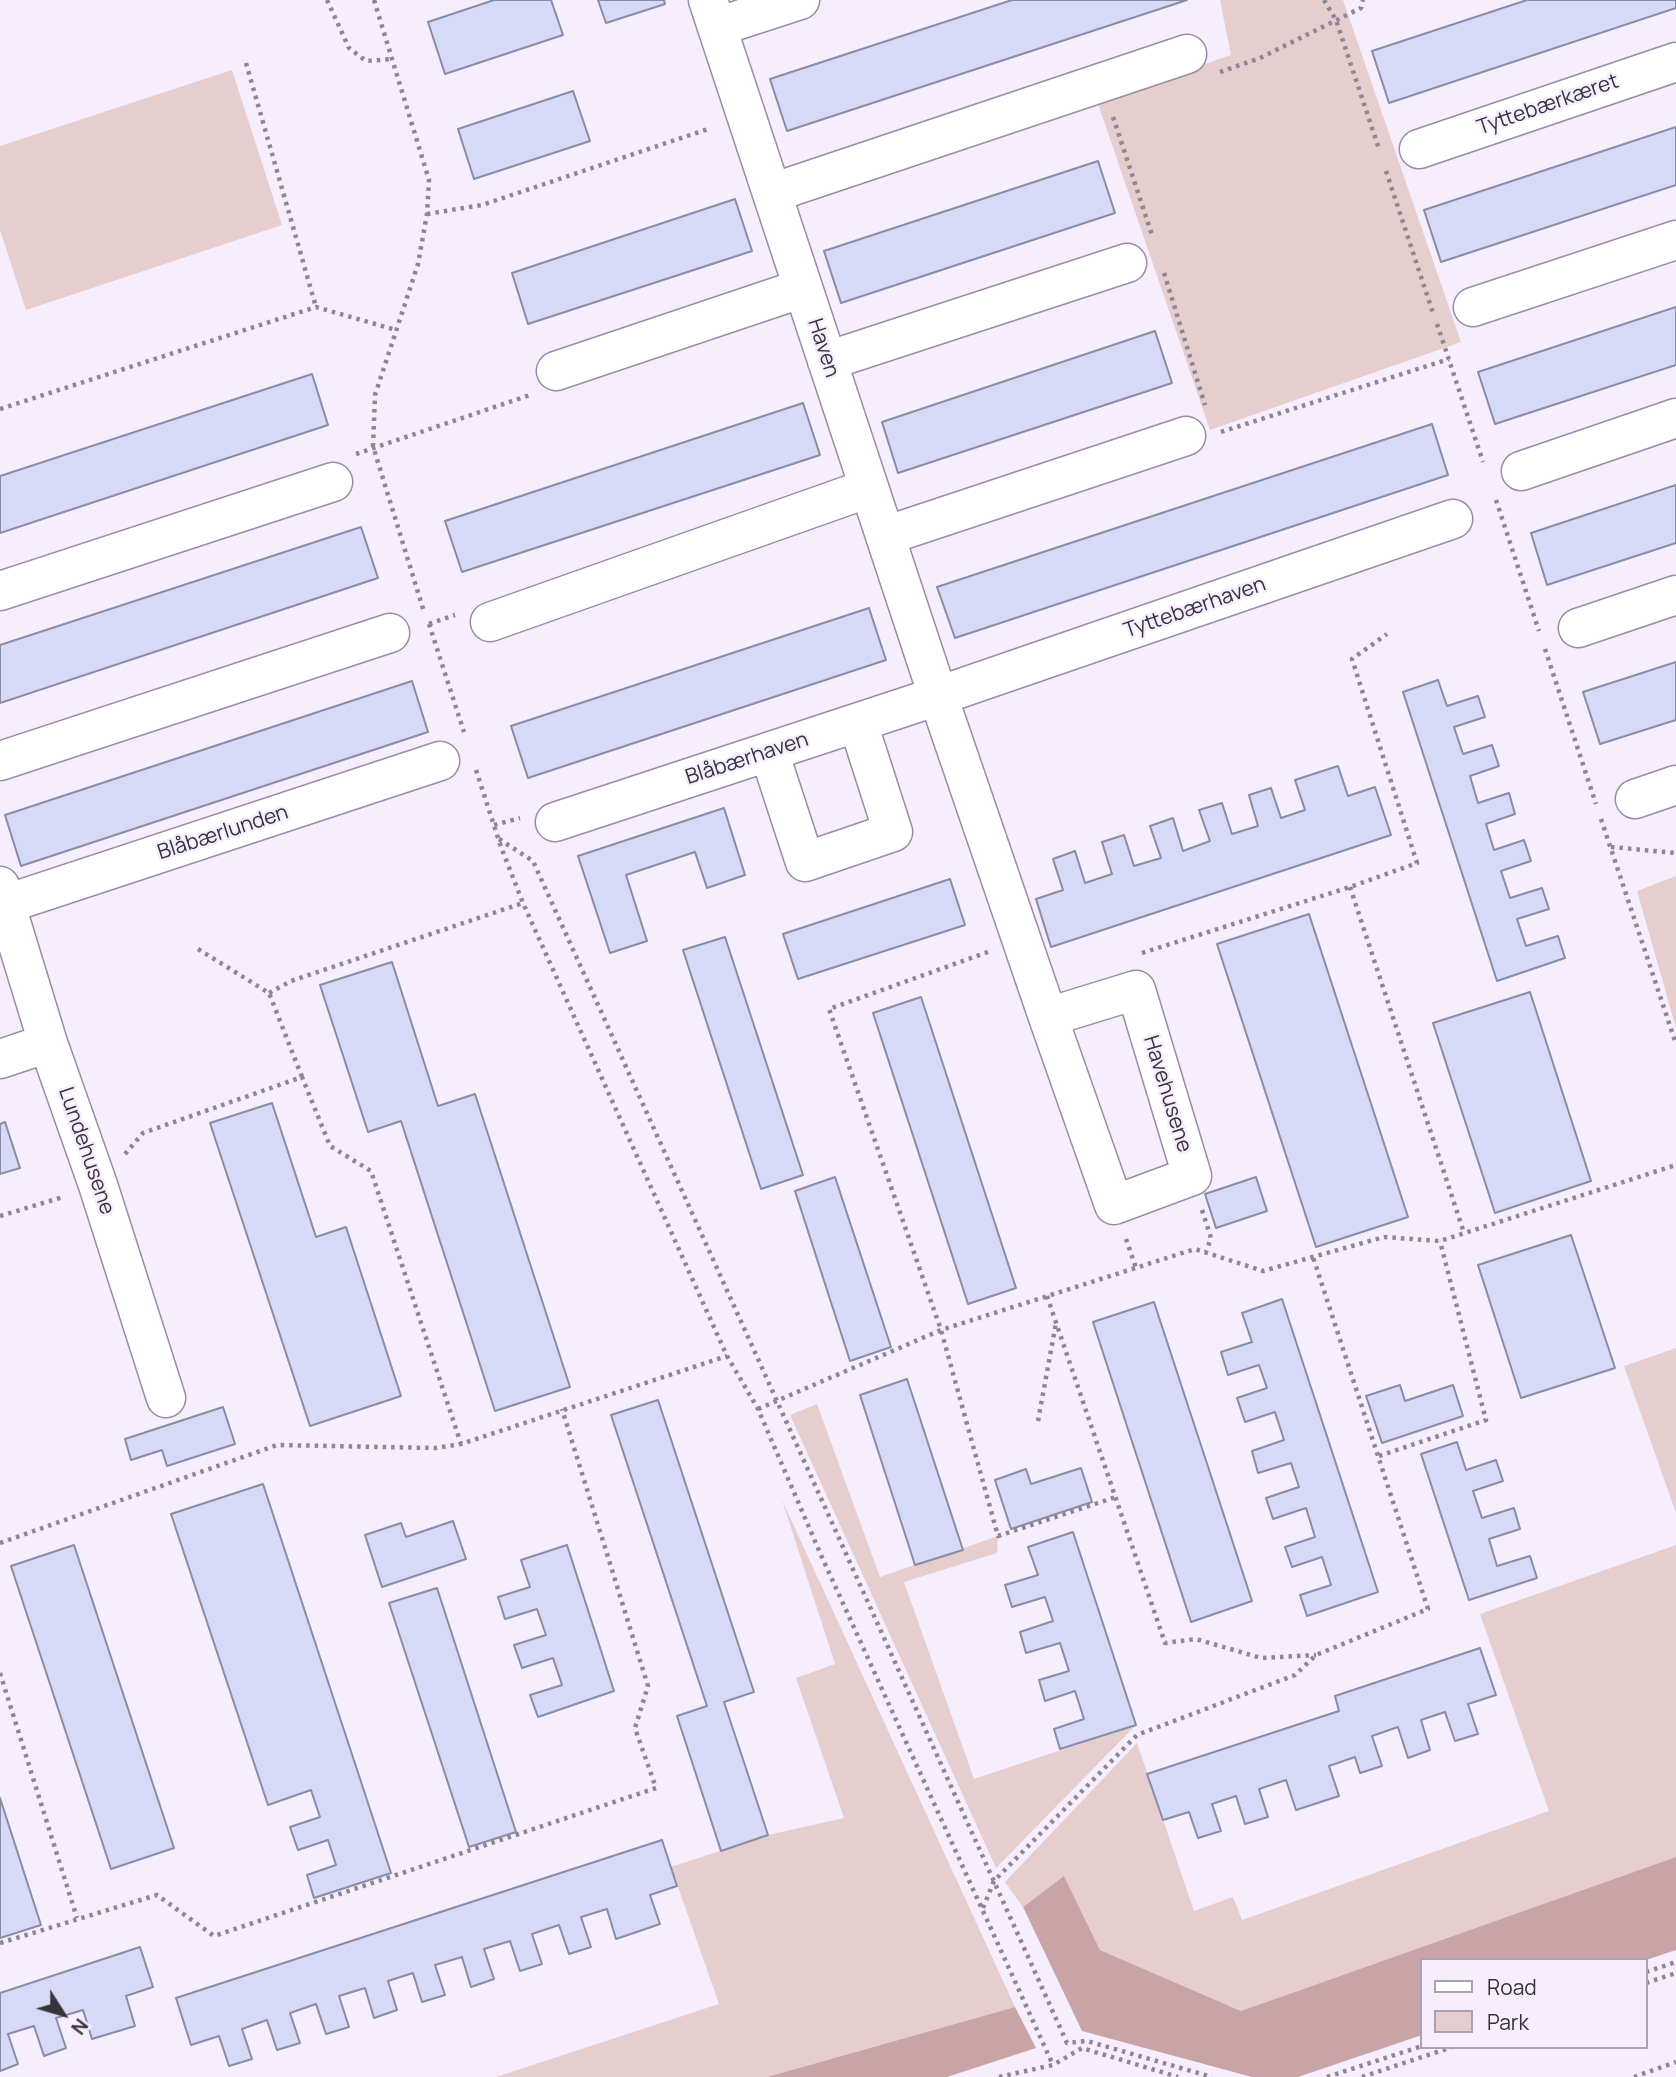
<!DOCTYPE html>
<html>
<head>
<meta charset="utf-8">
<style>
  body { margin:0 }
  #map { position:relative; width:1676px; height:2077px; overflow:hidden; background:#f6edfd; font-family:Manrope,sans-serif }
  canvas { display:block }
  .legend { position:absolute; left:1420px; top:1958px; width:228px; height:91px; box-sizing:border-box; background:#f6edfd; border:2px solid #aaa2b0; margin:0; padding:9px 12px; list-style:none; font-size:21px; color:#38323c }
  .legend li { display:flex; align-items:center; gap:14px; height:35px }
  .legend b { width:35px; border:2px solid #aaa2b0 }
  .north { position:absolute; left:28px; top:1979px; width:70px; height:70px; -webkit-text-stroke:5px #f6edfd; paint-order:stroke; rotate:127deg; font-size:19px; font-weight:700; line-height:28px; text-align:center; color:#38323c }
  .north::after { content:''; display:block; margin:auto; width:24px; height:32px; background:#38323c; clip-path:polygon(50% 0,100% 100%,50% 72%,0 100%) }
</style>
</head>
<body>
<div id="map">
<canvas width="1676" height="2077"></canvas>
<ul class="legend">
<li><b style="height:9px;background:#fff"></b>Road</li>
<li><b style="height:19px;background:#e6cecf"></b>Park</li>
</ul>
<div class="north">N</div>
</div>
<script>
const c = document.querySelector('canvas').getContext('2d');
c.lineJoin = 'round';
function fill(path, color) {
  c.fillStyle = color;
  c.fill(path, 'evenodd');
}
function toPath(rows) {
  const path = new Path2D();
  for (const r of rows) {
    path.moveTo(r[0], r[1]);
    for (let i = 2; i < r.length; i += 2) path.lineTo(r[i], r[i + 1]);
  }
  return path;
}
function trace(path, color, width, dash) {
  c.strokeStyle = color;
  c.lineWidth = width;
  c.lineCap = dash ? 'butt' : 'round';
  c.setLineDash(dash || []);
  c.stroke(path);
}
function write(font, color, halo, rows, align = 'center') {
  c.font = font + ' Manrope,sans-serif';
  c.lineWidth = 5;
  c.setLineDash([]);
  c.textBaseline = 'middle';
  c.strokeStyle = halo;
  c.fillStyle = color;
  for (const [text, x, y, turn = 0] of rows) {
    c.save();
    c.translate(x, y);
    c.rotate((+turn || 0) * Math.PI / 180);
    c.textAlign = isNaN(turn) ? turn : align;
    if (halo) c.strokeText(text, 0, 0);
    c.fillText(text, 0, 0);
    c.restore();
  }
}
const green = toPath([
  [1220,0,1343,0,1461,342,1210,430,1097,101,1231,55],
  [232,70,282,225,26,310,0,230,0,146],
  [1676,876,1676,1028,1637,891],
  [1676,1348,1676,1513,1624,1366],
  [817,1404,880,1577,998,1536,997,1553,904,1582,974,1779,1136,1725,996,1868,790,1415],
  [782,1500,1015,2007,767,2077,496,2077,719,2004,671,1867,768,1835,844,1818,796,1678,835,1664],
  [1676,1545,1676,1857,1241,2011,1100,1950,1064,1876,1023,1907,1005,1882,1137,1743,1194,1911,1233,1897,1242,1920,1549,1811,1480,1614]
]);
const forest = toPath([
  [1676,1857,1676,1950,1646,1960,1422,1960,1422,2035,1298,2077,1252,2077,1082,2031,1023,1907,1064,1876,1100,1950,1241,2011],
  [1015,2007,1036,2048,947,2077,767,2077]
]);
const building = toPath([
  [494,0,551,0,563,35,445,74,428,22,494,0],
  [598,0,664,0,665,4,606,23,598,0],
  [1012,0,1187,0,787,131,770,79,1012,0],
  [1527,0,1676,0,1676,8,1389,103,1372,51,1527,0],
  [573,91,590,141,474,179,458,129,573,91],
  [1676,127,1676,185,1441,262,1424,210,1676,127],
  [1098,161,1115,213,841,303,824,251,1098,161],
  [735,199,752,251,528,324,512,273,735,199],
  [1676,307,1676,365,1495,424,1478,372,1676,307],
  [1155,331,1172,383,898,473,882,422,1155,331],
  [312,374,328,425,0,533,0,476,312,374],
  [803,403,820,455,462,572,445,521,803,403],
  [1432,424,1448,475,955,638,937,587,1432,424],
  [1676,485,1676,543,1547,585,1531,533,1676,485],
  [361,527,378,578,0,703,0,645,361,527],
  [869,608,886,660,528,778,511,726,869,608],
  [1676,662,1676,720,1600,744,1583,692,1676,662],
  [1438,680,1447,706,1478,696,1485,717,1454,727,1463,754,1492,745,1499,766,1470,776,1478,803,1509,793,1515,814,1486,824,1494,850,1524,840,1531,861,1501,871,1510,898,1542,888,1549,909,1517,919,1526,946,1558,936,1565,958,1497,981,1403,692,1438,680],
  [412,681,428,732,21,866,5,815,412,681],
  [1338,766,1348,796,1375,787,1391,835,1051,947,1036,899,1063,890,1053,859,1075,851,1085,883,1112,874,1102,842,1124,835,1134,866,1161,858,1150,826,1173,818,1183,851,1210,841,1199,810,1222,803,1232,834,1258,826,1249,795,1271,788,1281,818,1305,810,1295,780,1338,766],
  [724,808,745,875,707,888,695,852,626,875,647,941,610,953,578,856,724,808],
  [950,879,965,925,798,979,783,934,950,879],
  [1309,914,1408,1217,1316,1247,1217,944,1309,914],
  [725,937,803,1175,761,1189,683,950,725,937],
  [392,962,438,1106,475,1094,570,1387,495,1411,401,1121,368,1132,320,985,392,962],
  [1530,992,1591,1181,1495,1213,1433,1023,1530,992],
  [921,997,1016,1288,968,1304,873,1013,921,997],
  [272,1103,316,1237,346,1227,401,1396,310,1426,210,1123,272,1103],
  [5,1122,20,1168,0,1174,0,1124,5,1122],
  [835,1177,891,1347,850,1361,795,1191,835,1177],
  [1256,1177,1267,1211,1216,1228,1205,1194,1256,1177],
  [1571,1235,1615,1368,1521,1398,1478,1265,1571,1235],
  [1282,1299,1378,1592,1307,1616,1300,1595,1331,1585,1322,1557,1292,1567,1285,1547,1315,1537,1306,1508,1273,1519,1266,1498,1299,1487,1291,1463,1258,1473,1252,1451,1284,1440,1275,1412,1245,1422,1237,1398,1267,1388,1259,1365,1228,1375,1221,1352,1252,1342,1242,1313,1282,1299],
  [1154,1302,1252,1601,1191,1622,1093,1322,1154,1302],
  [907,1379,963,1550,915,1565,860,1395,907,1379],
  [1400,1385,1405,1401,1453,1385,1463,1416,1382,1443,1366,1396,1400,1385],
  [658,1400,754,1692,724,1702,768,1835,721,1851,677,1716,707,1706,611,1415,658,1400],
  [223,1407,235,1444,167,1466,162,1450,131,1460,125,1439,223,1407],
  [1457,1442,1466,1470,1496,1460,1503,1481,1473,1491,1482,1518,1514,1508,1520,1529,1489,1539,1497,1566,1530,1556,1537,1578,1469,1600,1421,1454,1457,1442],
  [1081,1468,1092,1502,1011,1529,995,1480,1026,1469,1031,1484,1081,1468],
  [263,1484,391,1873,314,1898,307,1875,336,1865,328,1840,298,1850,290,1827,320,1817,311,1790,268,1805,171,1514,263,1484],
  [453,1521,466,1559,382,1587,365,1535,401,1523,406,1537,453,1521],
  [1073,1532,1136,1725,1060,1749,1054,1729,1084,1719,1075,1691,1045,1701,1039,1680,1069,1671,1060,1643,1026,1653,1020,1632,1053,1621,1045,1597,1012,1607,1005,1585,1038,1575,1028,1547,1073,1532],
  [74,1545,174,1848,111,1869,11,1566,74,1545],
  [567,1545,614,1691,538,1717,530,1695,562,1685,553,1658,522,1668,514,1645,546,1635,537,1609,505,1619,498,1597,530,1587,521,1560,567,1545],
  [437,1588,516,1832,469,1847,389,1603,437,1588],
  [1480,1648,1496,1695,1468,1704,1478,1734,1455,1741,1445,1712,1421,1720,1430,1750,1408,1758,1398,1727,1372,1736,1382,1766,1360,1773,1355,1757,1329,1766,1339,1796,1296,1810,1286,1780,1259,1789,1268,1817,1245,1824,1236,1796,1212,1804,1221,1831,1198,1838,1189,1812,1163,1820,1147,1774,1339,1711,1335,1696,1480,1648],
  [0,1798,41,1925,0,1938,0,1798],
  [662,1840,677,1886,650,1895,660,1924,616,1939,607,1909,581,1917,591,1947,569,1954,559,1925,532,1934,542,1964,520,1971,510,1941,484,1949,494,1979,471,1987,462,1957,435,1965,445,1995,422,2002,413,1973,388,1981,397,2010,374,2018,365,1988,339,1996,349,2027,326,2034,316,2004,290,2013,300,2043,277,2050,267,2020,242,2029,252,2059,229,2066,219,2036,191,2045,176,1998,662,1840],
  [140,1947,153,1987,126,1996,135,2026,92,2039,83,2010,56,2018,66,2048,44,2056,34,2026,8,2034,18,2064,0,2071,0,1993,140,1947]
]);
const path = toPath([
  [327,0,349,48,366,61,392,59],
  [374,0,429,180,427,214,418,264,375,395,373,446,424,612],
  [1324,0,1336,20,1379,149],
  [246,63,316,307],
  [1220,72,1260,58,1361,8,1363,0],
  [1113,117,1152,235],
  [1386,171,1434,316],
  [427,214,482,205,711,128],
  [1164,273,1205,405],
  [1437,324,1483,462],
  [0,409,316,307,396,330],
  [1221,432,1449,359],
  [356,454,530,395],
  [1496,500,1539,631],
  [429,624,464,732],
  [429,624,455,615],
  [1545,649,1596,804],
  [476,770,501,847,523,903,727,1356,758,1409,821,1555,1053,2065],
  [1601,819,1676,1044],
  [494,825,520,818],
  [499,839,533,861,1067,2043,1087,2041,1212,2077],
  [1611,847,1676,853],
  [1350,887,1464,1233],
  [198,949,269,993,302,1077],
  [988,952,829,1009,941,1330,998,1536,1116,1497],
  [1142,953,1350,887,1417,863,1352,659,1387,634],
  [269,993,291,981,523,903],
  [125,1154,143,1133,302,1077,330,1146,371,1171,461,1444],
  [1202,1210,1211,1238,1206,1252],
  [0,1216,63,1197],
  [1126,1239,1136,1268],
  [1047,1296,1165,1643,1196,1639,1261,1658,1316,1655],
  [758,1409,941,1330,1195,1249,1263,1271,1384,1237,1440,1241,1676,1165],
  [1038,1421,1056,1323],
  [1379,1456,1486,1420,1440,1241],
  [0,1543,277,1445,436,1448,461,1444,727,1356],
  [0,1673,77,1918],
  [983,1908,994,1881,1137,1735,1295,1675,1316,1655,1428,1609,1313,1257],
  [0,1943,157,1895,214,1936,656,1788,635,1728,648,1686,562,1409],
  [1646,1972,1676,1962],
  [1646,1983,1676,1973],
  [999,2077,1053,2065,1082,2048,1178,2077],
  [1327,2077,1422,2046],
  [1362,2077,1452,2047],
  [1634,2077,1676,2062]
]);
const minor = toPath([
  [708,0,938,696,1048,1017,1114,1205,1192,1176,1136,990,1048,1017],
  [717,27,800,0],
  [1419,149,1676,62],
  [772,193,1187,54],
  [1473,307,1676,240],
  [827,361,1127,263],
  [556,371,803,288],
  [1521,471,1676,418],
  [885,536,1186,436],
  [0,591,333,482],
  [490,622,869,488],
  [1578,628,1676,595],
  [769,752,805,862,893,832,858,723],
  [0,761,390,633],
  [1635,799,1676,785],
  [555,822,938,696,1453,519],
  [0,886,48,1043,98,1185,166,1398],
  [6,904,440,761],
  [0,1059,48,1043]
]);
const streetNames = [
  ["Tyttebærkæret",1548,105,-19],
  ["Haven",823,348,72],
  ["Tyttebærhaven",1195,608,-19],
  ["Blåbærhaven",747,759,-18],
  ["Blåbærlunden",223,833,-18],
  ["Havehusene",1167,1094,73],
  ["Lundehusene",86,1151,71]
];
fill(green, '#e6cecf');
fill(forest, '#c9a4a7');
fill(building, '#d6daf6');
trace(building, '#888ca6', 2);
trace(minor, '#9a8ca5', 41);
trace(path, '#8e8793', 4.5, [3.5, 5]);
trace(minor, '#fff', 38);
write('21px', '#38323c', '#f6edfd', streetNames);
</script>
</body>
</html>
